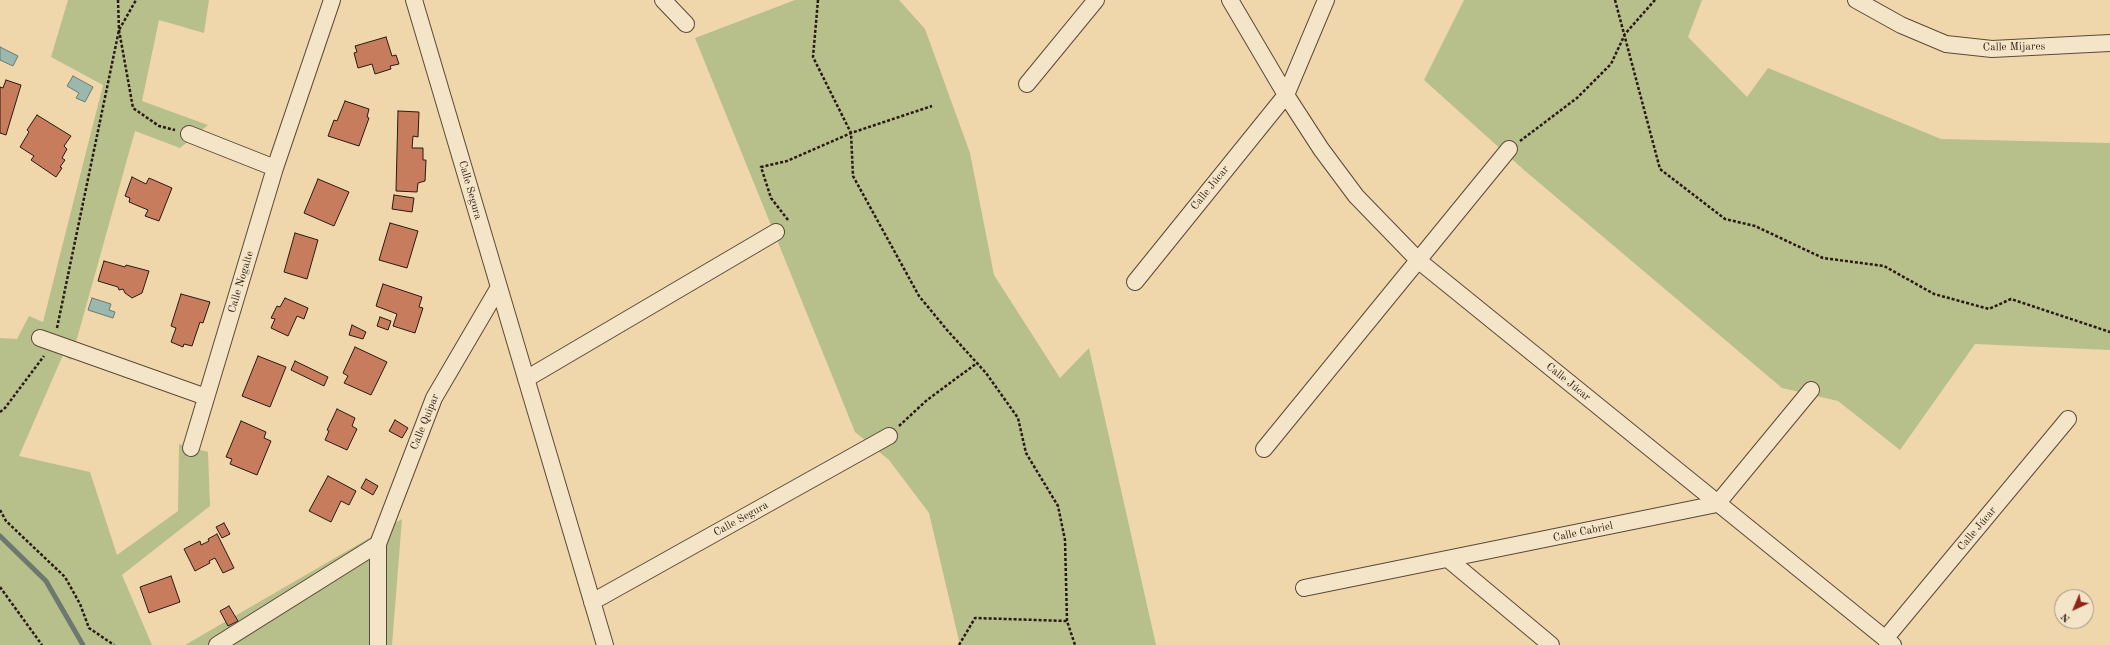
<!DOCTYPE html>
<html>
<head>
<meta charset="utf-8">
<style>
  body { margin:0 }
  #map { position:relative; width:2110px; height:645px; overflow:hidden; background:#f0d7ab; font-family:"Old Standard TT",serif }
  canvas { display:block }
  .north { position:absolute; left:2054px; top:589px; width:40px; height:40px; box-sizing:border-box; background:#f5e5c8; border:1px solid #a3947f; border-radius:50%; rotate:224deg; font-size:11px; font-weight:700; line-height:16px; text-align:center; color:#281a11 }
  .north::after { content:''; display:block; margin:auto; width:14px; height:18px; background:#8f2418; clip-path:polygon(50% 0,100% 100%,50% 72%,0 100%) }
</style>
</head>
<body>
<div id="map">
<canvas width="2110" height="645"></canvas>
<div class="north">N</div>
</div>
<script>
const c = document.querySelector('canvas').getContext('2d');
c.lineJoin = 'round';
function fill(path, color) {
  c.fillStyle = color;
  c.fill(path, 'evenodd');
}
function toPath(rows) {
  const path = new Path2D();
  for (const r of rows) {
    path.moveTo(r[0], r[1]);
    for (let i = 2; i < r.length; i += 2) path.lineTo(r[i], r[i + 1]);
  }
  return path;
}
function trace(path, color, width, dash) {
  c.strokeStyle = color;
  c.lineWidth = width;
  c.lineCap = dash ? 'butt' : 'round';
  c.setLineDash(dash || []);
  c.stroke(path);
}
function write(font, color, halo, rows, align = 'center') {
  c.font = font + ' "Old Standard TT",serif';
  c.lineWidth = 3;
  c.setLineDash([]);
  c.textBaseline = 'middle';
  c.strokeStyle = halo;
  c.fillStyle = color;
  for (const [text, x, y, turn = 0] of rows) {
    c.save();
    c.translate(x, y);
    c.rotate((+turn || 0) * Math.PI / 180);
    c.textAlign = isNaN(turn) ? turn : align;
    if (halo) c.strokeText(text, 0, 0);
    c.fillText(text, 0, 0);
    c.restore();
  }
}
const green = toPath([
  [68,0,209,0,204,33,159,20,142,101,208,125,180,148,135,131,71,360,63,355,19,456,90,472,117,555,178,511,179,444,208,452,210,506,122,575,152,645,0,645,0,338,17,339,29,316,43,322,103,85,51,57],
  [795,0,899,0,925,29,970,153,994,275,1060,378,1089,348,1156,645,960,645,929,513,889,460,855,432,695,38],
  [1464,0,1702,0,1688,37,1747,97,1768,68,1941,139,2110,143,2110,350,1975,344,1900,450,1838,401,1782,388,1524,170,1424,80],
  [402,519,392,645,185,645,266,598]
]);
const water = toPath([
  [0,47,18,56,13,66,0,60,0,47],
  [73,76,93,87,85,102,76,98,79,93,67,86,73,76],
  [92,298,111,304,109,310,115,312,113,318,88,310,92,298]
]);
const stream = toPath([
  [0,536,46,581,83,645]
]);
const building = toPath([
  [386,37,392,56,396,55,399,64,390,66,391,69,375,74,372,64,358,68,354,53,357,52,355,46,386,37],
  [6,80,21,85,6,135,0,133,0,87,3,88,6,80],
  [345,101,369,109,367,117,369,118,359,146,328,136,334,120,337,121,345,101],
  [398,111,419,112,418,137,413,136,412,148,423,148,423,160,426,160,425,181,418,183,417,192,396,191,398,111],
  [37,115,71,136,64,146,67,149,62,158,65,160,60,167,62,168,56,177,31,160,34,156,20,147,29,132,27,130,37,115],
  [132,177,146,184,149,178,172,188,159,221,145,216,148,210,129,202,130,198,125,196,132,177],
  [318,179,349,192,334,226,304,213,318,179],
  [394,195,414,198,412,212,392,209,394,195],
  [390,223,418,231,407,268,379,260,390,223],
  [295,233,318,240,307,279,284,272,295,233],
  [104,261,125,267,126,265,149,271,142,293,132,298,125,293,123,289,119,290,118,287,98,281,104,261],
  [383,284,422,297,419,307,423,308,415,333,393,326,397,314,376,306,383,284],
  [181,294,210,302,203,323,200,322,192,346,184,344,183,347,171,342,176,328,171,326,181,294],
  [285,298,308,308,304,319,297,316,288,336,271,328,275,319,271,318,277,306,280,307,285,298],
  [380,317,391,321,388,330,377,326,380,317],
  [352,325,366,332,363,339,349,335,352,325],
  [355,347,387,362,371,395,344,383,348,376,343,373,355,347],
  [258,356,286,367,270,407,242,396,258,356],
  [295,361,328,377,324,386,291,370,295,361],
  [337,409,355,418,352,426,357,429,347,450,325,440,329,431,327,430,337,409],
  [395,420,408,428,402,438,389,431,395,420],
  [241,421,266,432,264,438,271,441,257,475,230,464,232,459,226,457,241,421],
  [328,476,356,491,349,505,341,501,331,522,309,511,328,476],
  [366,479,378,486,373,495,361,488,366,479],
  [224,523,230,534,222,538,216,527,224,523],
  [217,534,234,568,223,573,215,558,209,561,210,563,195,571,184,549,200,541,201,545,209,541,208,539,217,534],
  [171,576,180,602,149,613,140,587,171,576],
  [229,606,238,621,228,626,220,611,229,606]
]);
const path = toPath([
  [118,0,119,30,133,108,159,126,175,130],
  [818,0,813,57,851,133,853,176,919,296,947,330,986,373,1018,418,1026,453,1058,506,1065,540,1067,621,1075,645],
  [1615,0,1660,169,1725,219,1755,226,1823,258,1884,266,1934,294,1989,309,2011,299,2110,332],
  [1520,141,1577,98,1611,64,1625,34,1655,0],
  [788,220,771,198,761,167,787,161,851,133,932,106],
  [57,328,119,30,136,0],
  [0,412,5,408,44,356],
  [899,426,927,400,977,363],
  [0,510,6,521,65,577,80,604,89,628,114,645],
  [0,587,42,645],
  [959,645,975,618,1067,621]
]);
const minor = toPath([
  [414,0,605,645],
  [663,0,686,24],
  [1230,0,1286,95,1321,149,1356,196,1419,261,1893,645],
  [1856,0,1901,25,1946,44,1992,49,2110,43],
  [1027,84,1096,0],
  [189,134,275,168],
  [1135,282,1286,95,1326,0],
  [40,338,206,397],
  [526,379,776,232],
  [191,448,275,168,332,0],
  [1264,449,1509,149],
  [1448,559,1551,645],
  [1304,588,1717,504,1811,390],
  [592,602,889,436],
  [1885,639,2068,419],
  [217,645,378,544],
  [378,645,378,544,434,398,499,287]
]);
const streetNames = [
  ["Calle Mijares",2014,47,-1],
  ["Calle Júcar",1210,188,-51],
  ["Calle Segura",470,190,74],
  ["Calle Nogalte",241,282,-73],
  ["Calle Júcar",1568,382,39],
  ["Calle Quipar",425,422,-68],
  ["Calle Segura",741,519,-29],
  ["Calle Júcar",1977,529,-50],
  ["Calle Cabriel",1583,532,-12]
];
fill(green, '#b7bf8b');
fill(water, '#9bb8af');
trace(water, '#6d7970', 1);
trace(stream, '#6d7970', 5);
fill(building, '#c77d5d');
trace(building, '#281a11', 1);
trace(minor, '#5a4938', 18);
trace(path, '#281a11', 2.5, [3, 2]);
trace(minor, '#f5e5c8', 16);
write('11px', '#281a11', '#f5e5c8', streetNames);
</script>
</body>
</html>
